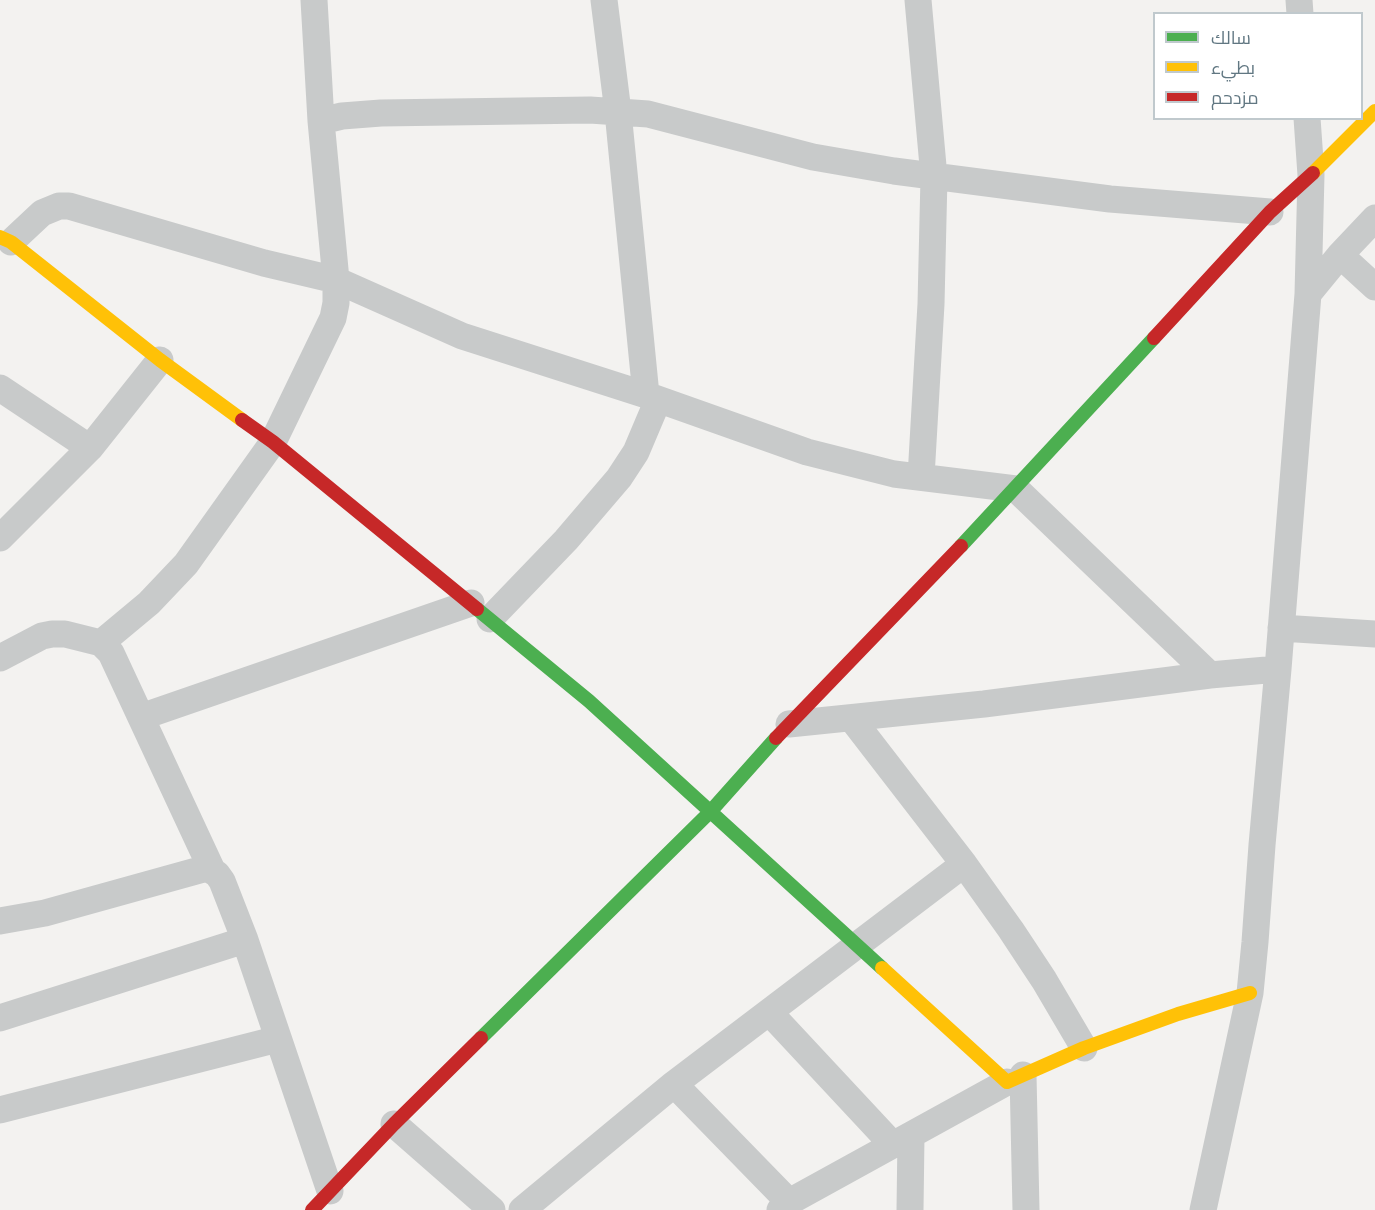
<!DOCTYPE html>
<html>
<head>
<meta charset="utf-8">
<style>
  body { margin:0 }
  #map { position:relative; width:1375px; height:1210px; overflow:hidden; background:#f3f2f0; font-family:"Public Sans",Cairo,sans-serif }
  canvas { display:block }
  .legend { position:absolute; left:1153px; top:12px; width:210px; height:108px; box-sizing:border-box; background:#fff; border:2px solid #c0c9cd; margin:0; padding:8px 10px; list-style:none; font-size:18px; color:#617782 }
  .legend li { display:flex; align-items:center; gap:12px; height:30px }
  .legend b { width:30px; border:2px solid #c0c9cd }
</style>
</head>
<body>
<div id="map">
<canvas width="1375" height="1210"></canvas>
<ul class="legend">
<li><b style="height:8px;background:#4caf50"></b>سالك</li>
<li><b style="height:8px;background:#ffc107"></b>بطيء</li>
<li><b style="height:8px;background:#c62828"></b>مزدحم</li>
</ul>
</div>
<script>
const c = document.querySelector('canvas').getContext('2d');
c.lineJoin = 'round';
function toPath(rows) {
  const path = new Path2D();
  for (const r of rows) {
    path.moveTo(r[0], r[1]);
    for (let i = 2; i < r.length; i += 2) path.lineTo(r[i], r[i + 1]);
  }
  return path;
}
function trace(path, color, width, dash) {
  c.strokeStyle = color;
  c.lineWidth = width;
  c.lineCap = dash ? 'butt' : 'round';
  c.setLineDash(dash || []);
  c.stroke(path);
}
const street = toPath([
  [314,0,321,121],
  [604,0,618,112,646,395],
  [918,0,934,177,931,304,921,477],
  [1299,0,1300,14],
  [11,242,42,213,59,206,69,206,264,263,336,280,462,336,646,395,807,452,894,474,1016,489,1210,675],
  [1340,255,1375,287],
  [1308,294,1340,255,1375,218],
  [0,388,90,448],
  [0,538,90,448,160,360],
  [490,619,566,540,619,478,636,452,658,400],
  [1281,628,1375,634],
  [101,643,149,603,186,564,273,442,333,318,336,303,336,280,321,121,342,116,381,113,590,110,648,114,813,157,894,171,1110,199,1270,212],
  [0,658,42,636,52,634,65,634,101,643,111,653,212,870],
  [141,717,471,603],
  [852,719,964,864,1011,930,1044,980,1084,1048],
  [789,724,984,704,1210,675,1278,669],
  [0,921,45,913,207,868,217,874,222,881,245,940],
  [769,1012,893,1145],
  [0,1018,245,940,330,1191],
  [1023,1075,1026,1210],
  [674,1084,789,1202],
  [0,1110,278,1039],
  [394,1124,492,1210],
  [522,1210,674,1084,964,864],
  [780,1210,789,1202,1007,1082],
  [910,1210,911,1136],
  [1203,1210,1250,993,1255,942,1262,845,1278,669,1308,294,1311,175,1307,118]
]);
const fast = toPath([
  [961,546,1154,338],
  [477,609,589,701,882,968],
  [481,1038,710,812,776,738]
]);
const slow = toPath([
  [1313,173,1375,111],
  [0,237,11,242,160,360,242,420],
  [882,968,1007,1082,1084,1048,1178,1014,1250,993]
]);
const jam = toPath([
  [1154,338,1270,212,1313,173],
  [242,420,273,442,477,609],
  [776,738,961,546],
  [312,1210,394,1124,481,1038]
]);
trace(street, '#c8caca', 27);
trace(fast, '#4caf50', 14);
trace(slow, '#ffc107', 14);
trace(jam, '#c62828', 14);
</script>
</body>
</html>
